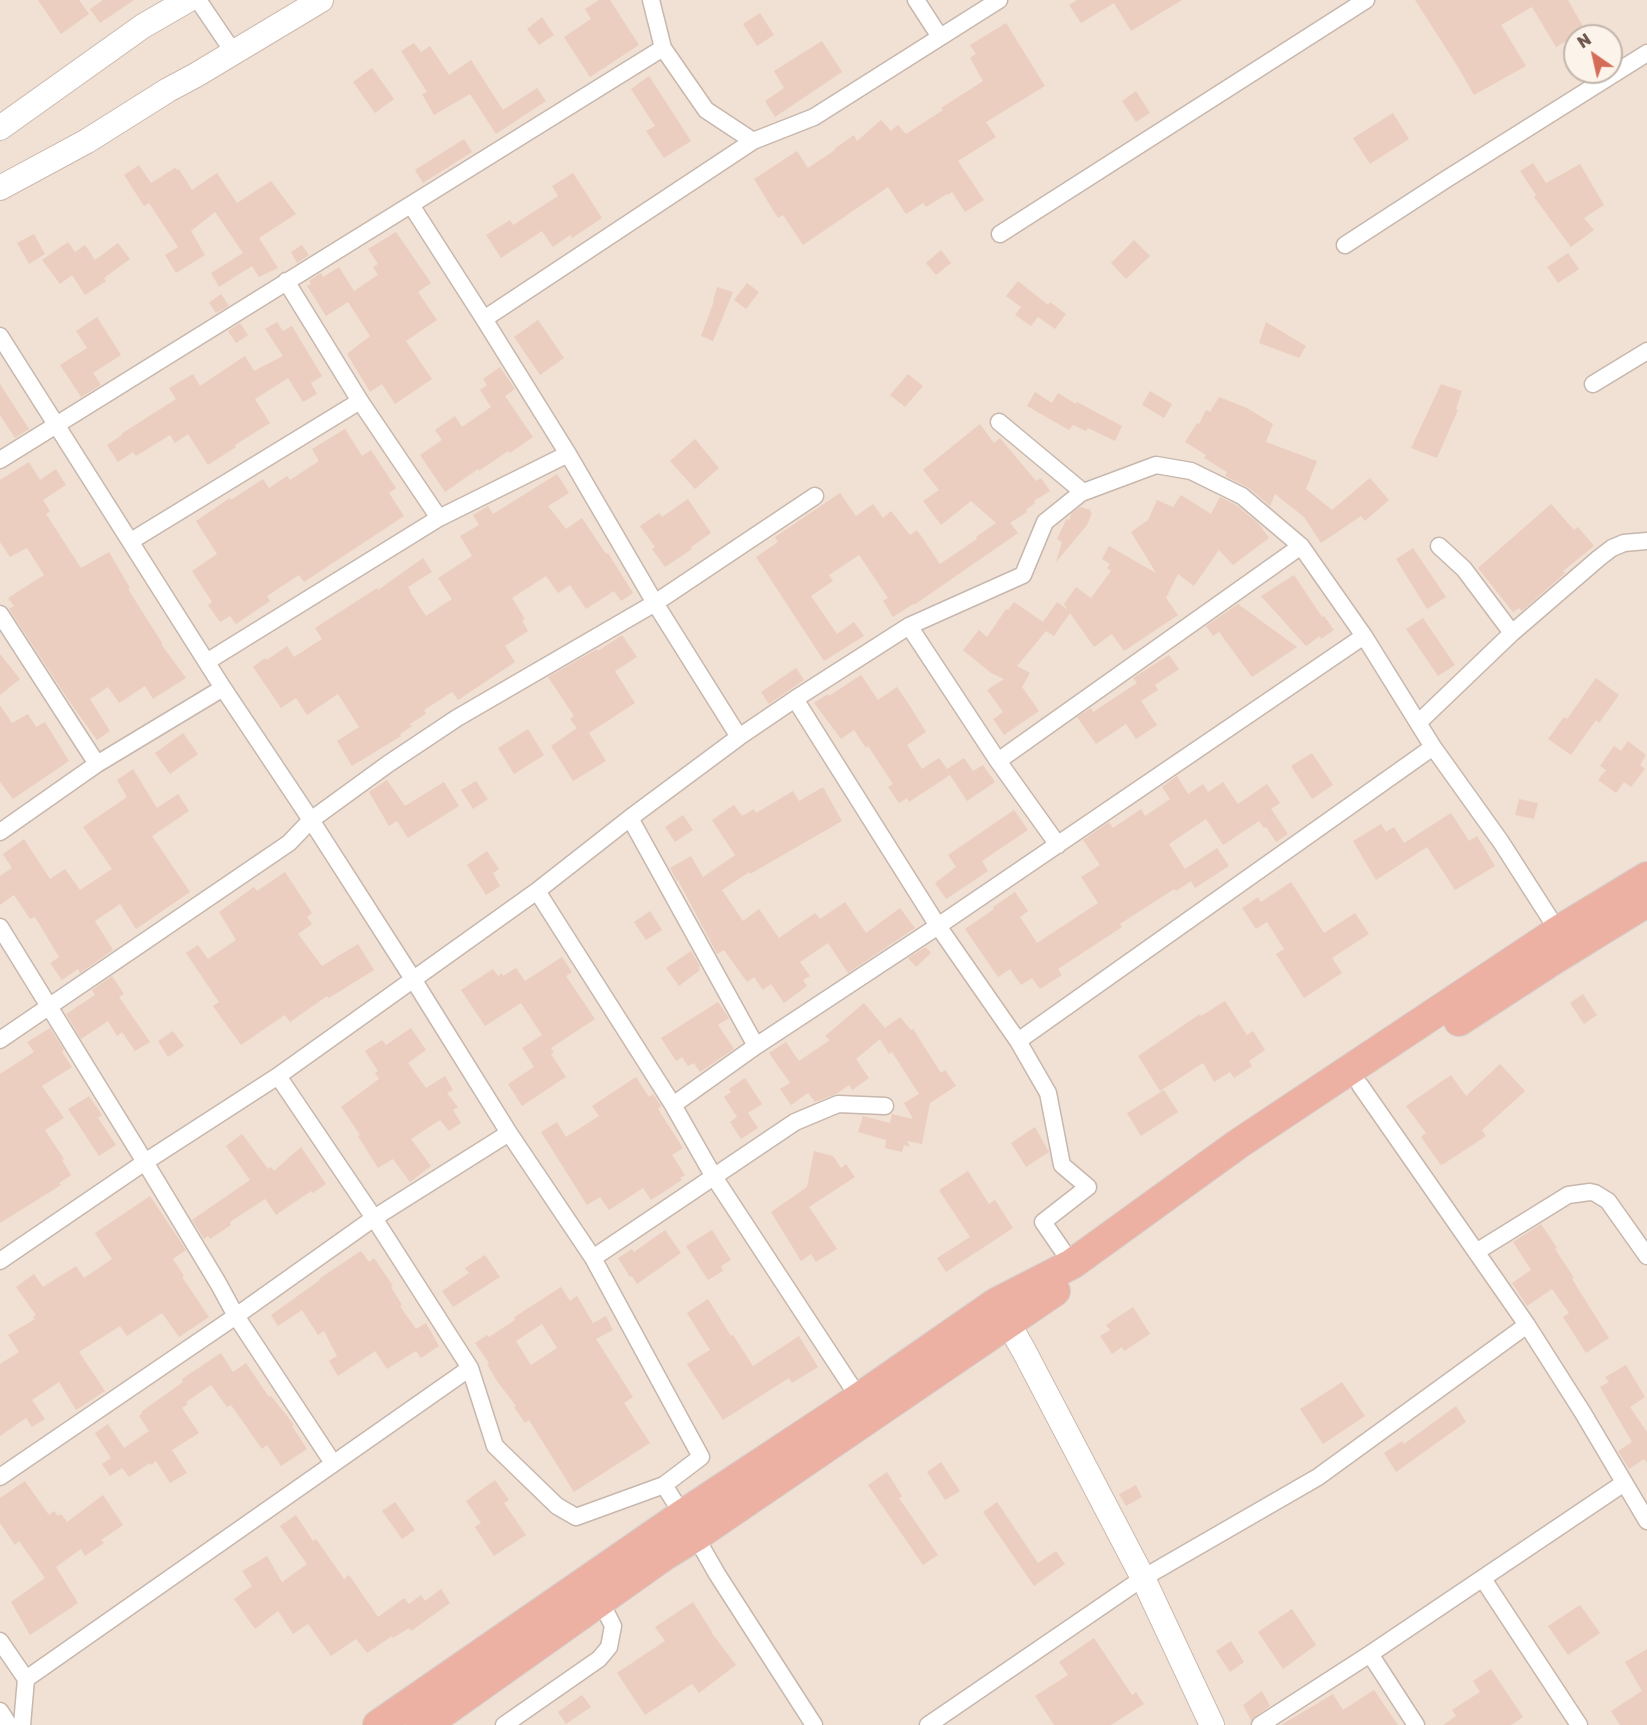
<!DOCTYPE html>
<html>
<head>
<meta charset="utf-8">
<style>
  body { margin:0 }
  #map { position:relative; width:1647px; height:1725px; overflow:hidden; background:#f9f0e4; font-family:"Golos Text",sans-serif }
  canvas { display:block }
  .north { position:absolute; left:1563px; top:24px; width:60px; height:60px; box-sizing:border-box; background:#fcf4ea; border:2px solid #c3b5ab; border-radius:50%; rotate:326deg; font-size:16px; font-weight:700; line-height:24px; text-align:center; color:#6e574d }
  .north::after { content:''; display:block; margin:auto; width:21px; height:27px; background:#d46c58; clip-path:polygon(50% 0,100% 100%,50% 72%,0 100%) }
</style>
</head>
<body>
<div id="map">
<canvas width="1647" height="1725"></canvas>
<div class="north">N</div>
</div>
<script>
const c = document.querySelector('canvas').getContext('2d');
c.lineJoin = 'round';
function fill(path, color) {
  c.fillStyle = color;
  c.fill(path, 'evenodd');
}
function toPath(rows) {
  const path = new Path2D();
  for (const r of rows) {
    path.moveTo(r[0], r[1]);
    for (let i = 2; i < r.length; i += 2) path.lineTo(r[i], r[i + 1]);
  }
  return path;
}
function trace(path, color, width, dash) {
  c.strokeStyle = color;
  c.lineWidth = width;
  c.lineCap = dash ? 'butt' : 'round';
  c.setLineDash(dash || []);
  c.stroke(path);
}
const residential = toPath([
  [0,0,1647,0,1647,1725,0,1725],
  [1575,36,1611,36,1611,72,1575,72]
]);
const building = toPath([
  [38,0,79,0,89,14,61,34],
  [103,0,134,0,100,23,90,9],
  [599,0,610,0,639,45,590,77,564,37,591,19,585,9],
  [1077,0,1182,0,1131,31,1114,3,1081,23,1069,5],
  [1415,0,1568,0,1585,30,1556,47,1532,7,1501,25,1526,66,1474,95,1458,67],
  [760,13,774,35,757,46,743,24],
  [542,17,554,35,539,45,527,29],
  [1006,23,1045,86,986,122,996,137,958,161,984,200,965,212,952,192,948,195,947,194,926,207,923,203,906,214,888,187,803,245,783,215,778,218,754,179,797,151,808,168,835,150,834,149,854,135,857,141,881,120,891,131,898,125,906,134,943,110,941,108,983,81,970,58,976,54,970,45],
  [822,41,842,72,775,117,765,101,784,88,774,71],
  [414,43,421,52,430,46,449,75,471,60,503,110,537,88,546,101,496,134,470,94,434,115,422,94,427,92,401,51],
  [372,68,394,99,375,113,353,82],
  [649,76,691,141,664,158,646,131,655,126,631,89],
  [1136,91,1150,113,1136,122,1122,101],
  [1393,113,1409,139,1370,164,1353,138],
  [464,139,472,152,423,183,415,170],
  [1533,163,1546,183,1580,164,1604,205,1584,218,1594,230,1571,247,1534,197,1536,195,1520,171],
  [139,165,151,183,175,168,177,170,179,169,192,190,217,173,237,203,271,181,296,214,259,238,278,268,259,277,252,266,219,287,211,273,243,253,215,212,191,231,205,255,176,273,165,255,178,247,149,203,144,206,124,175],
  [573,173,602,218,572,238,570,235,553,247,542,231,501,258,486,235,510,220,513,225,558,196,552,186],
  [396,232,431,283,418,292,437,320,406,341,432,379,395,404,382,384,370,392,347,354,370,336,348,302,326,316,307,286,311,284,309,281,321,273,323,277,339,267,354,291,378,275,373,267,378,264,368,249],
  [34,234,45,254,29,264,17,243],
  [1134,240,1150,256,1126,279,1111,263],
  [68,242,75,252,85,245,95,260,118,243,130,259,104,278,106,281,85,295,72,275,60,284,42,260],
  [302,245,309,255,297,263,291,252],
  [941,250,951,263,936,275,926,263],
  [1568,253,1579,269,1558,283,1547,267],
  [1018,281,1048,305,1050,302,1066,314,1055,329,1038,317,1031,326,1015,315,1021,307,1006,296],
  [747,283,759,292,746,309,734,300],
  [717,287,733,292,713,341,701,336,714,301,713,301],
  [221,294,229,306,216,313,209,303],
  [97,317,121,355,93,373,101,385,81,397,60,365,87,348,76,331],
  [538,320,564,358,540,375,514,337],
  [277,322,283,331,292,326,322,376,311,383,317,394,303,402,288,378,255,399,270,423,235,445,236,447,208,465,188,434,175,443,170,435,136,456,133,452,118,462,107,445,122,435,121,434,176,399,169,388,193,374,200,386,245,356,254,371,283,356,265,329],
  [1266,322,1306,346,1299,358,1259,343],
  [240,323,248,335,236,343,228,331],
  [500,367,515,389,505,396,533,437,510,453,508,451,479,471,478,469,445,492,420,455,442,440,435,430,455,416,462,427,491,407,480,390,487,385,483,379],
  [908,374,923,386,905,407,890,395],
  [0,384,29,429,15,438,0,415],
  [1441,384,1462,391,1456,409,1458,410,1437,458,1411,448],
  [1150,391,1172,404,1164,418,1142,405],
  [1035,392,1052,403,1058,393,1076,404,1077,402,1122,426,1115,441,1088,428,1086,431,1073,425,1069,430,1027,406],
  [1219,397,1247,408,1273,424,1266,442,1317,461,1306,489,1332,510,1370,478,1389,500,1365,521,1361,516,1321,543,1304,517,1275,494,1270,506,1269,505,1249,488,1225,476,1227,472,1204,458,1206,455,1185,442,1197,423,1199,424,1206,410,1210,412],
  [980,424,994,443,1000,438,1036,481,1041,478,1050,491,1034,501,1035,503,1026,510,1027,512,1010,523,1018,533,914,605,913,604,893,617,883,601,888,598,859,555,829,575,833,581,811,596,837,634,854,622,864,636,824,661,756,557,778,542,775,537,840,493,856,516,873,504,883,518,891,511,910,535,917,530,940,564,977,539,976,537,996,523,971,501,941,525,923,501,939,490,923,470],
  [345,429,362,456,371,450,396,488,389,493,404,516,304,582,299,575,267,596,270,601,236,624,230,616,220,622,208,605,212,602,192,571,217,554,196,521,230,498,231,500,263,479,269,488,287,476,290,480,319,461,312,449],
  [695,439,719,468,695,489,670,461],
  [29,462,40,480,56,469,66,485,43,500,50,511,46,514,81,568,109,552,130,588,128,589,162,643,161,644,186,678,153,699,145,686,119,703,108,687,90,699,110,731,97,740,69,701,9,609,14,606,8,598,44,575,27,548,10,557,0,542,0,480],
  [557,474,569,493,548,506,566,529,582,518,606,554,608,553,633,593,621,601,614,591,586,609,570,585,558,593,546,576,512,598,525,619,522,621,528,631,505,646,515,662,458,700,452,692,424,710,426,714,410,724,412,726,400,734,401,736,352,766,337,741,359,727,338,694,307,715,296,698,281,708,253,667,265,658,267,660,287,646,294,657,322,639,315,628,377,588,378,590,423,558,432,572,408,587,411,592,410,592,426,616,452,599,438,578,472,556,460,536,479,525,473,515,488,506,493,514],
  [1181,495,1211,514,1220,497,1236,505,1258,523,1269,538,1233,565,1219,550,1194,586,1178,574,1166,598,1178,615,1124,651,1112,634,1094,647,1070,613,1054,636,1046,631,1017,666,1030,673,1022,687,1039,711,1004,735,993,719,1003,712,987,690,1004,679,991,673,963,650,979,630,987,637,1006,609,1008,610,1014,602,1043,622,1057,602,1068,610,1064,604,1076,587,1091,598,1111,571,1107,568,1110,564,1102,559,1109,546,1156,573,1131,532,1148,520,1157,500,1173,507],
  [688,499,711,533,691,547,692,549,665,567,652,549,655,547,640,526,659,513,662,517],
  [1551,504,1574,530,1578,527,1594,546,1563,571,1565,573,1522,611,1519,608,1513,612,1478,568],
  [1080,507,1091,510,1090,512,1092,513,1087,525,1056,562,1062,542,1057,539,1067,518,1069,521,1071,514],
  [1413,548,1446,597,1427,609,1396,559],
  [1294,575,1322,617,1324,616,1334,630,1321,639,1320,636,1306,646,1261,596],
  [1238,604,1297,647,1252,677,1219,632,1213,636,1206,626],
  [1423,618,1455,665,1438,676,1406,629],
  [622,635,637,657,615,671,635,703,589,733,606,761,573,781,551,746,577,728,570,719,574,716,548,677,597,649,598,651],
  [0,654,20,679,0,695],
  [1169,655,1179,669,1155,685,1158,690,1141,701,1157,725,1136,739,1126,724,1096,744,1077,717,1091,708,1093,712,1137,683,1133,678],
  [796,668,804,680,769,704,761,692],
  [861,675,878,700,897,687,908,703,926,732,907,745,922,769,939,758,947,769,964,758,973,771,983,765,995,782,967,801,950,775,909,802,907,798,899,803,888,787,893,784,868,746,866,748,854,730,841,739,814,703,828,694,829,696],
  [1596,678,1619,695,1599,723,1596,720,1571,755,1548,739,1564,717,1567,719],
  [0,705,12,723,28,714,36,727,45,722,69,761,13,799,0,782],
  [528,729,544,755,514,774,498,748],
  [183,733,198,754,170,774,155,753],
  [1628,741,1646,755,1640,765,1645,769,1631,787,1624,782,1616,793,1598,780,1606,770,1600,766,1614,746,1621,751],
  [1312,753,1333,785,1312,799,1291,766],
  [133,769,157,808,178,794,189,811,152,836,190,892,136,929,120,904,95,921,113,950,80,973,78,969,62,980,50,963,59,957,35,917,30,919,14,895,0,905,0,876,12,868,3,854,24,839,50,879,65,869,80,890,112,869,83,827,127,797,117,780],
  [1177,776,1188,794,1203,784,1208,792,1223,782,1238,804,1267,784,1280,803,1271,809,1288,834,1276,842,1266,827,1264,828,1259,821,1223,845,1206,819,1169,844,1185,869,1217,848,1229,866,1195,888,1191,881,1176,891,1174,889,1120,924,1122,927,1058,969,1062,975,1040,989,1032,978,1021,985,1010,969,998,977,965,929,994,909,993,907,1015,892,1028,911,1020,917,1037,943,1098,903,1081,877,1100,865,1083,840,1109,822,1113,828,1141,809,1145,816,1170,799,1162,787],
  [387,780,405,806,444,782,459,806,408,838,397,821,389,826,369,792],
  [476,781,488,799,473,809,461,790],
  [823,787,842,821,750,874,749,872,722,890,743,921,759,909,779,938,815,913,820,919,845,902,866,933,900,908,915,928,848,973,828,943,800,962,810,976,803,980,807,986,784,1003,771,984,763,990,754,977,747,982,724,950,717,954,678,880,677,881,670,868,691,856,703,877,735,855,712,820,734,805,742,816,754,809,756,813,793,791,799,801],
  [1519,799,1538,803,1534,819,1515,815],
  [1014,810,1028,830,982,861,988,871,946,899,935,883,956,867,948,855],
  [1451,813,1469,841,1477,836,1495,866,1455,890,1427,847,1376,880,1353,841,1381,824,1386,832,1394,827,1404,843],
  [683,815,693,830,675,842,665,827],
  [487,851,499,869,493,873,500,886,486,895,467,865],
  [285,872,312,913,307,917,312,924,298,934,322,966,358,944,374,970,329,998,327,996,290,1022,285,1015,279,1019,241,1045,213,1006,219,1002,186,953,198,945,208,959,236,940,219,912,254,887,257,891],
  [1291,882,1324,933,1355,913,1369,934,1332,958,1342,973,1304,998,1276,954,1284,949,1267,922,1256,929,1242,908,1258,897,1261,902],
  [650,911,662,930,646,940,634,922],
  [926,947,931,953,916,967,908,958],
  [691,951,700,966,698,967,700,970,679,986,666,968],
  [562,957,572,972,566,976,595,1019,551,1048,554,1052,551,1054,566,1077,522,1106,508,1084,534,1067,522,1048,542,1035,521,1003,485,1026,461,990,493,969,498,976,502,973,503,976,516,968,525,981],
  [112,976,124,994,119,997,150,1042,135,1051,122,1032,117,1036,108,1021,81,1039,66,1014,95,995,92,990],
  [1583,994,1597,1015,1584,1024,1570,1003],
  [1225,1001,1247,1035,1253,1031,1265,1050,1249,1061,1252,1066,1234,1078,1230,1072,1214,1082,1203,1063,1160,1091,1138,1056,1200,1014,1201,1016],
  [718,1002,729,1018,718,1025,734,1049,700,1072,694,1063,688,1066,682,1057,676,1061,661,1038],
  [864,1003,885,1028,900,1017,911,1030,913,1029,941,1073,945,1070,956,1086,930,1103,922,1144,907,1141,910,1147,904,1145,902,1152,885,1148,886,1140,858,1132,863,1116,890,1123,892,1114,913,1119,904,1103,919,1094,892,1052,889,1054,880,1039,856,1059,869,1078,852,1090,849,1085,836,1094,815,1102,808,1093,791,1105,780,1089,790,1083,769,1053,786,1042,799,1061,830,1040,825,1036],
  [50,1028,64,1050,62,1052,72,1067,42,1086,64,1118,45,1130,64,1159,62,1160,71,1175,59,1183,61,1185,0,1223,0,1074,34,1052,27,1042],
  [411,1028,426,1050,408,1063,426,1088,445,1076,453,1090,447,1093,458,1107,453,1110,461,1123,449,1131,440,1120,411,1139,431,1166,410,1182,393,1159,378,1168,358,1136,360,1135,341,1107,379,1079,375,1073,378,1071,365,1051,382,1040,386,1045],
  [173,1031,184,1046,168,1057,158,1041],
  [1500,1064,1525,1091,1482,1130,1486,1136,1442,1165,1440,1164,1421,1137,1426,1133,1406,1106,1451,1075,1466,1096],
  [636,1077,649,1097,653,1094,661,1106,658,1109,683,1148,672,1155,685,1175,680,1178,682,1180,651,1200,643,1188,609,1210,600,1197,587,1205,541,1132,557,1122,566,1137,599,1116,592,1106],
  [745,1078,762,1104,748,1113,758,1128,741,1139,730,1122,737,1117,724,1097,731,1092,729,1089],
  [1164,1090,1178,1112,1141,1136,1127,1113],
  [89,1096,102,1115,98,1118,116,1145,99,1156,68,1109],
  [1035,1127,1049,1152,1026,1167,1011,1143],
  [242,1134,268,1169,271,1167,274,1171,301,1147,326,1184,313,1193,311,1191,276,1215,265,1199,230,1222,231,1225,210,1239,208,1236,204,1239,192,1220,250,1180,226,1146],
  [814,1151,833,1156,841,1168,846,1164,855,1177,809,1207,837,1249,816,1262,811,1254,801,1261,771,1212,807,1187],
  [968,1171,989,1204,995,1200,1013,1228,946,1272,937,1258,970,1237,939,1190],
  [150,1196,186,1250,173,1259,184,1276,182,1277,209,1317,179,1337,162,1313,127,1336,120,1326,79,1352,105,1391,76,1410,59,1382,32,1400,45,1419,32,1427,26,1418,0,1436,0,1364,19,1352,8,1335,35,1319,33,1317,36,1315,16,1287,34,1274,43,1287,76,1266,84,1278,112,1259,95,1233],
  [1541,1224,1557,1248,1555,1249,1574,1278,1572,1279,1609,1338,1586,1353,1563,1317,1569,1313,1552,1289,1527,1306,1512,1283,1531,1270,1513,1242],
  [665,1230,681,1253,637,1284,632,1276,630,1277,618,1258,632,1249,634,1252],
  [712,1230,731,1260,721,1266,723,1271,708,1280,686,1246],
  [361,1251,369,1262,374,1258,393,1286,391,1287,402,1305,400,1306,416,1329,426,1323,439,1346,421,1358,416,1351,387,1369,375,1351,338,1376,329,1361,337,1356,324,1331,318,1335,302,1310,278,1326,271,1315,320,1280,319,1279],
  [485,1255,500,1277,453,1307,442,1291,469,1273,465,1268],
  [561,1287,570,1301,577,1296,593,1323,606,1316,613,1330,596,1339,633,1397,624,1403,650,1443,574,1492,529,1420,525,1423,514,1407,516,1406,497,1381,487,1364,489,1363,475,1343,487,1335,489,1337,515,1320,514,1318,516,1316],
  [542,1324,557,1348,531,1365,516,1341],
  [708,1299,731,1336,733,1335,753,1366,799,1336,818,1367,792,1383,789,1378,723,1420,687,1364,710,1350,687,1313],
  [1133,1307,1150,1334,1124,1351,1122,1347,1112,1354,1100,1336,1110,1330,1106,1325],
  [221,1353,233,1372,246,1363,269,1397,271,1396,283,1411,294,1425,292,1426,307,1449,281,1466,267,1445,262,1449,231,1405,227,1407,211,1385,186,1402,188,1404,182,1408,199,1433,172,1450,187,1473,170,1483,156,1461,151,1465,150,1463,129,1477,122,1468,110,1476,102,1464,111,1458,95,1433,108,1424,124,1448,149,1431,139,1416,142,1413,141,1412,183,1382,182,1379],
  [1626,1365,1645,1397,1630,1407,1647,1432,1647,1463,1644,1459,1629,1469,1618,1451,1632,1442,1600,1387,1609,1382,1605,1377],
  [1342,1382,1365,1416,1323,1444,1300,1409],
  [1456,1406,1466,1422,1396,1472,1384,1453,1402,1441,1404,1444],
  [941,1462,960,1491,945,1500,927,1472],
  [887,1472,902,1496,899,1498,938,1555,923,1565,868,1485],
  [495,1480,509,1500,504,1503,526,1535,494,1556,475,1527,481,1523,466,1501],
  [25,1481,49,1515,54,1511,58,1516,61,1514,67,1522,103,1495,123,1525,101,1540,104,1543,85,1556,81,1549,56,1567,78,1603,30,1635,11,1602,45,1578,19,1541,15,1545,0,1523,0,1498],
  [1136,1485,1142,1497,1126,1506,1119,1494],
  [395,1502,415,1530,402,1539,382,1511],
  [997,1502,1038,1563,1056,1551,1065,1564,1034,1586,983,1512],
  [296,1515,313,1541,316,1539,344,1579,349,1575,378,1617,404,1598,409,1604,421,1595,425,1601,441,1589,450,1603,411,1631,409,1628,393,1638,392,1636,367,1653,356,1639,331,1656,308,1624,293,1634,278,1611,255,1629,234,1599,252,1586,242,1571,267,1556,282,1582,307,1564,280,1526],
  [693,1602,712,1632,711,1632,736,1665,699,1693,692,1684,645,1715,617,1673,665,1641,655,1627],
  [1580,1605,1600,1633,1568,1655,1548,1626],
  [1292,1609,1316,1645,1283,1669,1258,1632],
  [1094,1638,1132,1695,1136,1692,1144,1704,1111,1725,1054,1725,1035,1696,1068,1675,1059,1662],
  [1231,1641,1244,1662,1230,1672,1216,1651],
  [1647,1649,1647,1725,1620,1725,1611,1711,1642,1691,1625,1662],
  [1491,1669,1523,1717,1511,1725,1443,1725,1456,1716,1452,1710,1480,1692,1473,1681],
  [1374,1690,1398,1725,1281,1725,1333,1694,1343,1710],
  [1262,1691,1270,1706,1251,1720,1243,1705],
  [582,1695,591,1707,566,1724,558,1712]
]);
const street = toPath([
  [198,0,234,53],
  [651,0,663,48,706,110,753,141,814,117,999,0],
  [916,0,940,37],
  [411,205,484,319],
  [1000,234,1366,0],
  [1345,245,1445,180,1647,53],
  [286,281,360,401,439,518],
  [0,336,223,688,311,820,413,979,509,1133,593,1258,701,1457,664,1485,689,1525,717,1574,814,1725],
  [1593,384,1647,351],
  [999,422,1083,492],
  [0,460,663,48],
  [131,541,360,401],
  [1439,546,1464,569,1512,633],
  [0,614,97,764],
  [909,626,998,761,1058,845],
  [208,661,439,518,568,454],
  [795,699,938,926,1018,1041,1048,1093,1062,1165,1088,1187,1043,1222,1072,1264],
  [1418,723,1512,633,1599,558,1612,548,1624,543,1647,541],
  [739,737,655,603,568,454,484,319,753,141],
  [998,761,1301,546],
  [630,818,756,1046],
  [0,832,97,764,223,688],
  [537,891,673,1105,714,1177,859,1398],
  [0,927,145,1162,218,1283,236,1316,333,1463],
  [0,1040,289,843,311,820,388,764,457,718,655,603,815,496],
  [1018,1041,1433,747],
  [278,1076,374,1218,470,1368,495,1446,557,1506,576,1517,664,1485],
  [1360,1085,1527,1325,1583,1413,1647,1521],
  [673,1105,756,1046,938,926,1364,636],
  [1476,1252,1568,1195,1590,1192,1595,1193,1608,1201,1647,1256],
  [593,1258,795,1122,838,1104,885,1106],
  [0,1261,145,1162,278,1076,537,891,630,818,739,737,795,699,909,626,1023,575,1045,522,1081,493,1156,465,1191,471,1242,496,1301,546,1364,636,1433,747,1501,842,1558,931],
  [0,1477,236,1316,374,1218,509,1133],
  [1483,1579,1579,1725],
  [0,1641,26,1679,22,1725],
  [1370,1654,1416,1725],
  [26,1679,470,1368],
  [0,1711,9,1725],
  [504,1725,599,1659,609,1647,613,1626,600,1600],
  [928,1725,1143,1578,1318,1477,1527,1325],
  [1260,1725,1370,1654,1624,1483]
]);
const secondary = toPath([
  [0,128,143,26,188,0],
  [0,188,87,141,168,90,196,75,321,0],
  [999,1307,1024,1351,1143,1578,1212,1725]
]);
const highway = toPath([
  [1459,1021,1556,958,1647,902],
  [378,1725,682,1515,859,1398,996,1303,1072,1264,1238,1144,1558,931,1647,877],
  [421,1725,438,1716,665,1555,696,1536,1055,1291]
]);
fill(residential, '#f0e1d4');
fill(building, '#ebcebf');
trace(street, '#c8b7ac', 19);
trace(secondary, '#cdb9ad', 26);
trace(highway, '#d6d0cd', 32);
trace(street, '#fff', 16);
trace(secondary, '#fff', 24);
trace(highway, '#ecb1a3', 30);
</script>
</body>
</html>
